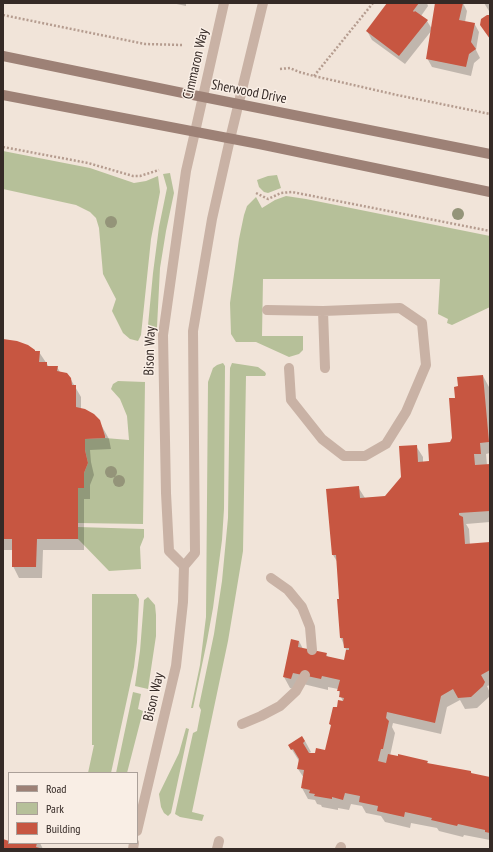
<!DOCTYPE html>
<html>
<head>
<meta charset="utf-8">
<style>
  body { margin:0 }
  #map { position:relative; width:493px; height:852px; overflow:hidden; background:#f1e4d9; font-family:"PT Sans Narrow",sans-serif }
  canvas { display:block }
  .frame { position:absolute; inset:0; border:4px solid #352a26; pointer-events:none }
  .legend { position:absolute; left:8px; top:772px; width:130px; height:72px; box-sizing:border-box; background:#f9eee5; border:1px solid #aba099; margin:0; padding:5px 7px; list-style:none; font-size:12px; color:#352a26 }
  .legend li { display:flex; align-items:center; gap:8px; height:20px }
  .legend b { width:20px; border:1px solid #aba099 }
</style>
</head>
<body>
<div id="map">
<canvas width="493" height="852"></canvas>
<div class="frame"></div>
<ul class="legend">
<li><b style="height:5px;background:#9d8176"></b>Road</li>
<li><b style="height:11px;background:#b6c099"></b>Park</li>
<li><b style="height:11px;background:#c75641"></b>Building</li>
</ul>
</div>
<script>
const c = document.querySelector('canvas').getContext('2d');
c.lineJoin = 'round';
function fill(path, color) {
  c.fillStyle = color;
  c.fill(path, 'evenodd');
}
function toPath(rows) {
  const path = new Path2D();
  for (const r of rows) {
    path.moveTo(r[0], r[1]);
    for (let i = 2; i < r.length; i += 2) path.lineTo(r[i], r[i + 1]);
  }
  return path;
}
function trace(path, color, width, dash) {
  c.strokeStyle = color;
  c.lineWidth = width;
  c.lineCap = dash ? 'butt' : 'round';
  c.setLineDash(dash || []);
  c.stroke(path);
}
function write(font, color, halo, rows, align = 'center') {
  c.font = font + ' "PT Sans Narrow",sans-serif';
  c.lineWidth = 3;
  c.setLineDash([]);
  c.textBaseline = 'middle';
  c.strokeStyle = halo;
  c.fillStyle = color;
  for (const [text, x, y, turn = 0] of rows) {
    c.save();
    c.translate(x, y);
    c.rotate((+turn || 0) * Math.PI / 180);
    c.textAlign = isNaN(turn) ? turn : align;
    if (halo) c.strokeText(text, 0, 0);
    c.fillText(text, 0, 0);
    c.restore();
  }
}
const green = toPath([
  [3,151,90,168,134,183,146,181,158,176,160,192,151,239,141,335,138,341,130,339,123,333,112,311,116,299,103,274,99,228,96,218,90,212,76,205,3,189],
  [170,173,174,193,166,231,160,268,157,327,156,333,151,338,147,336,153,273,159,227,167,188,163,174],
  [277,175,281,188,268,193,264,192,259,187,257,180,268,176],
  [286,196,306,199,490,236,490,307,452,325,447,323,448,319,438,314,440,279,263,279,262,336,303,336,303,350,299,354,289,357,256,342,236,342,231,334,230,303,239,239,244,215,247,206,256,197,262,208,275,200],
  [223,363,225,366,224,509,222,540,213,608,207,641,193,708,191,708,200,665,206,617,208,382,213,368,217,365],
  [232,363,258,367,265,372,266,374,265,376,246,376,243,551,228,641,192,812,204,815,202,821,180,817,175,814,193,733,197,731,201,710,199,706,214,634,222,581,228,518,230,368],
  [118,381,145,382,143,524,78,523,78,488,84,488,84,473,88,463,85,450,85,439,105,438,129,440,127,416,120,399,111,389,113,384],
  [78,527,144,529,144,537,140,547,141,569,109,571,78,539],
  [92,594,136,594,139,599,137,642,134,667,111,773,88,773,94,745,92,745],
  [148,597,155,605,156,615,156,636,148,689,135,686,140,651,144,600],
  [133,692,141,694,138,709,143,711,127,773,116,773],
  [186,728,189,729,171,813,168,816,164,813,161,807,159,794,179,753]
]);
const shadow = toPath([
  [172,3,186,3,186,6],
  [389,3,427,3,428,6,421,16,427,21,432,29,436,3,463,3,467,11,465,22,474,23,479,32,476,50,480,58,474,63,471,76,432,67,427,58,432,30,405,64,372,40,367,31],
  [484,3,490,3,490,12,489,11],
  [3,340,35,352,39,352,49,367,57,367,60,372,70,378,81,397,81,409,99,421,109,439,111,449,90,450,91,462,94,475,90,485,90,499,84,499,84,550,43,550,42,578,19,578,13,566,13,550,3,550],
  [483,376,489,387,490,396,490,453,486,454,487,465,490,465,490,522,466,524,469,529,470,545,490,543,490,685,487,686,490,693,490,696,477,708,465,709,460,700,447,707,441,734,393,723,392,727,395,733,390,756,427,762,429,764,471,772,472,774,490,778,490,840,464,835,463,837,439,831,437,828,411,823,410,828,385,822,381,816,366,813,362,806,351,804,349,810,338,808,338,810,322,807,321,805,317,804,315,800,308,799,302,788,304,778,298,769,299,761,289,745,305,741,311,752,308,754,326,752,332,727,330,724,338,707,343,702,338,689,328,687,328,690,299,683,297,690,290,688,284,677,299,641,303,649,326,654,328,657,345,661,347,652,341,638,341,600,338,563,333,555,358,487,365,498,386,497,402,477,416,446,423,457,423,462,430,462,451,443,453,439,456,399],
  [3,840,9,842,9,843,40,843,43,849,3,849]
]);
const building = toPath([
  [387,3,419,3,413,11,414,12,415,11,428,20,399,56,366,31],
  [435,3,463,3,459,20,475,23,471,42,476,49,469,54,466,67,426,59],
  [487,15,490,15,490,39,480,25,481,19],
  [3,339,17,341,28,345,35,350,35,351,40,351,39,362,47,362,47,366,58,366,57,371,67,373,71,378,72,385,76,385,76,407,85,409,94,414,100,420,105,436,105,438,85,439,85,450,88,463,84,473,84,488,78,488,78,539,37,539,36,567,12,567,12,539,3,539],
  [483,375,489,442,480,443,481,454,474,454,475,465,490,464,490,511,459,513,459,515,463,517,465,544,490,542,490,670,481,675,485,682,483,686,471,697,458,698,453,689,441,696,435,723,387,712,386,718,389,721,383,749,381,749,378,761,386,763,388,754,398,756,398,754,428,761,427,763,471,771,471,773,490,777,490,833,485,832,485,830,458,824,457,826,431,820,432,818,405,812,404,817,377,811,378,806,359,802,360,796,345,793,343,800,332,797,332,799,314,796,315,794,309,793,310,790,301,788,304,770,297,769,299,759,293,749,291,750,288,745,302,736,305,741,303,743,309,753,315,753,316,748,325,750,331,725,329,724,333,707,337,707,338,700,343,701,344,698,339,697,340,691,337,691,340,680,322,676,321,679,293,673,291,679,283,677,291,639,299,641,298,647,327,653,326,656,344,660,346,650,349,650,349,648,344,648,343,638,340,638,337,599,339,599,336,555,332,555,326,489,359,486,360,498,385,496,401,477,399,446,417,445,418,462,429,461,428,444,450,442,452,438,449,398,455,398,454,387,458,386,457,377],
  [3,839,9,841,9,843,37,843,36,847,40,848,40,849,3,849]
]);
const path = toPath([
  [3,15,145,44,182,45],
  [280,69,290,68,299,72,314,76,397,95,490,114],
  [314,76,373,3],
  [3,147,88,163,133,176,140,176,159,170],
  [256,193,268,199,281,193,292,192,490,231]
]);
const service = toPath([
  [267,310,323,311],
  [289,368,291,400,322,439,344,456,365,456,386,444,406,412,426,365,422,323,400,308,323,311,325,368],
  [271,578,288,590,302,607,310,627,312,650],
  [242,724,261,716,280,706,296,691,305,675],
  [217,849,219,841],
  [340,849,341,847]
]);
const minor = toPath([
  [195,132,224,3],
  [230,139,263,3]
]);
const tertiary = toPath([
  [184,566,169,551,166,493,163,335,186,171,195,132],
  [137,831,176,666,183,602,184,566,195,553,193,331,212,219,230,139],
  [133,849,134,843]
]);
const secondary = toPath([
  [3,56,183,93,490,154],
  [3,95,259,144,490,192]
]);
const trees = [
  [458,214],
  [111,222],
  [111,472],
  [119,481]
];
const streetNames = [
  ["Cimmaron Way",196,64,-77],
  ["Sherwood Drive",249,92,11],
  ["Bison Way",150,351,-88],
  ["Bison Way",154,697,-77]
];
fill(green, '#b6c099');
fill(shadow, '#0003');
fill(building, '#c75641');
trace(path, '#b59c8f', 2.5, [2, 2]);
trace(service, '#c9b2a5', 10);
trace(minor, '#c9b2a5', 10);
trace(tertiary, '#c9b2a5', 10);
trace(secondary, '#9d8176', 10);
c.fillStyle = '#949479';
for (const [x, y] of trees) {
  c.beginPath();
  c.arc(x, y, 6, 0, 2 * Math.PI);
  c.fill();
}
write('14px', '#352a26', '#f9eee5', streetNames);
</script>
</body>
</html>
